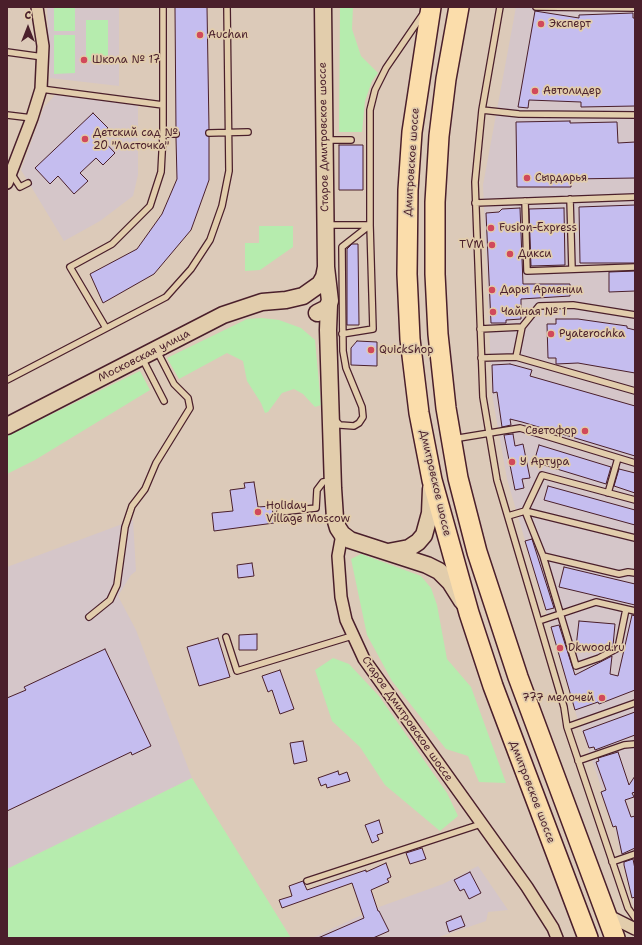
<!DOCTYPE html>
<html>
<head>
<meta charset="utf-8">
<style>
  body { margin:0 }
  #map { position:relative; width:642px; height:945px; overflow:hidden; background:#dccab9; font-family:"Shantell Sans",sans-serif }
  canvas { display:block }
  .frame { position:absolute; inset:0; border:8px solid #4a1f2b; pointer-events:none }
  .north { position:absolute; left:8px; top:8px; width:40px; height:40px; -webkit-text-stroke:3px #e2cdac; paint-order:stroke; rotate:0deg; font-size:11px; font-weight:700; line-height:16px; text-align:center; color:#4a1f2b }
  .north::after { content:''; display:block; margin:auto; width:14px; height:18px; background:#4a1f2b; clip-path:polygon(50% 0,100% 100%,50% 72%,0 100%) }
</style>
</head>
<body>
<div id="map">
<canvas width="642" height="945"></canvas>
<div class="frame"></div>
<div class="north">С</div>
</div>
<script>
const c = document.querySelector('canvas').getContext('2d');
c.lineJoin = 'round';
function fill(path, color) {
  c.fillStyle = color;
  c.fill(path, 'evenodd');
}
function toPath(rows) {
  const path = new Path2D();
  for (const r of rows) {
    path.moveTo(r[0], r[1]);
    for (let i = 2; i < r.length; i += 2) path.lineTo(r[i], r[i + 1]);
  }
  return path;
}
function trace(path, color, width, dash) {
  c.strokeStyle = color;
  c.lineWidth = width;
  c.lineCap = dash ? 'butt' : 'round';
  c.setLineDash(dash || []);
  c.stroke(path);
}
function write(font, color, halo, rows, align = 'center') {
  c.font = font + ' "Shantell Sans",sans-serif';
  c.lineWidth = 3.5;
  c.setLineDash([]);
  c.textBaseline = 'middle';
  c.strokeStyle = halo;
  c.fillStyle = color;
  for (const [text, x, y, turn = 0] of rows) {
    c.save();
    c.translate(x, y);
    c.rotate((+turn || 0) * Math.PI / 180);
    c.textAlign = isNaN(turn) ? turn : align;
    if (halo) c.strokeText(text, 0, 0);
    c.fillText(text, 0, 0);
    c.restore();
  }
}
const built = toPath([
  [47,7,119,7,119,86,50,78],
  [516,7,635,7,634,908,613,821,576,714,507,479,492,394,483,185],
  [55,95,138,105,138,175,133,196,100,221,64,241,21,170,44,107],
  [133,520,136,571,131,575,118,596,136,630,192,778,7,869,7,567],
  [478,866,508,910,488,912,486,921,436,938,312,938,379,907,443,884]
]);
const green = toPath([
  [54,7,75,7,75,31,54,31],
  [340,7,353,7,352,29,361,56,378,73,372,81,365,101,362,132,339,132],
  [86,20,108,20,108,61,86,61],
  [54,35,75,35,75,73,54,74],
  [259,226,293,226,293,247,260,270,245,271,245,243,259,243],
  [262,318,279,320,301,328,315,340,321,405,315,407,303,394,294,389,282,393,268,412,265,413,261,403,247,381,243,361,227,353,179,379,167,358,247,319],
  [140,371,150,390,35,460,7,474,7,436],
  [361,554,421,576,431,588,437,605,447,659,471,687,506,783,479,782,468,756,446,749,392,681,367,635,351,559],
  [333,658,349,664,379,696,447,793,458,816,440,831,385,785,360,747,332,721,315,670],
  [192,778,291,938,7,938,7,869]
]);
const building = toPath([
  [175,7,207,7,209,129,205,133,209,137,209,180,191,230,154,274,103,303,90,274,137,249,162,214,177,179,176,138,180,134,176,130,175,7],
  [535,11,579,18,579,15,633,13,633,18,635,18,635,106,581,107,581,102,529,100,528,108,518,107,535,11],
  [93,113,108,128,99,136,115,153,103,165,96,158,80,173,88,181,74,194,58,176,50,184,35,168,93,113],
  [570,121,570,123,617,122,618,143,635,142,635,178,571,179,571,187,517,187,516,122,570,121],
  [339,145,363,145,363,190,339,190,339,145],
  [635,205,635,263,580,263,579,207,635,205],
  [520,208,523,284,570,284,570,296,521,299,521,319,506,320,506,323,491,323,486,213,499,212,502,209,520,208],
  [564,208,565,265,531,266,529,209,564,208],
  [352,244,358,244,359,325,347,325,347,249,352,244],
  [635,271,635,291,609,292,609,272,635,271],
  [556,319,578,319,627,326,627,328,635,330,635,373,578,363,556,364,556,358,548,358,547,324,556,324,556,319],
  [357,341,377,342,377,366,351,365,351,348,357,341],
  [510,364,532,370,530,376,635,406,635,456,522,422,510,419,511,425,502,427,497,392,493,393,492,365,510,364],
  [513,434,515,446,523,444,530,478,522,479,524,488,515,490,504,435,513,434],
  [539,445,611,467,606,484,534,462,539,445],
  [619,469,635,473,635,493,614,486,619,469],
  [254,482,258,507,272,506,274,523,214,531,212,513,233,511,230,490,245,488,244,483,254,482],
  [548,486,635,510,635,525,544,500,548,486],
  [532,539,554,608,546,610,525,541,532,539],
  [252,563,254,576,238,578,237,565,252,563],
  [564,567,635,584,635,605,559,587,564,567],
  [632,615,635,616,635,690,599,704,598,702,575,710,551,627,559,625,575,675,612,656,610,674,618,676,632,615],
  [579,621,615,624,613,646,605,650,576,647,579,621],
  [257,634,257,650,239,650,239,635,257,634],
  [218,638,230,677,199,686,187,647,218,638],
  [105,649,151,746,132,755,131,752,7,811,7,698,26,690,24,687,105,649],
  [280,670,294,709,280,714,272,690,268,692,262,676,280,670],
  [635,712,635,735,595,750,594,747,589,748,583,731,635,712],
  [303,741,307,761,294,764,290,743,303,741],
  [618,752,629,785,635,776,635,792,632,793,634,797,625,800,631,817,635,816,635,848,622,854,616,826,613,827,601,792,606,790,596,762,599,761,598,758,618,752],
  [338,771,339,775,347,772,350,781,327,788,326,784,321,786,318,778,338,771],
  [379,820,383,833,377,835,379,840,372,843,365,825,379,820],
  [422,848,426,859,410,864,406,853,422,848],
  [633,859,635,869,635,897,632,898,624,865,624,862,633,859],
  [386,863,391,877,387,879,389,882,371,890,378,911,379,911,389,931,373,938,318,938,364,918,352,883,282,908,279,900,292,896,289,886,303,881,307,890,366,870,366,872,386,863],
  [470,872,481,893,469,899,464,889,460,891,454,880,470,872],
  [461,916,465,926,449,932,446,922,461,916]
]);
const service = toPath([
  [163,7,163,134,176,134],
  [500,7,482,110,475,182,483,397,497,480,564,707,567,727,628,908,635,918],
  [536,7,635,8],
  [7,52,43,57],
  [41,89,163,105],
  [482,110,519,114,635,115],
  [7,115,32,118],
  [209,133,248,132],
  [326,140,351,140],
  [11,173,20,187,28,183],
  [570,199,572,269],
  [525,201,527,271,635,267],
  [475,203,635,197],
  [328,225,370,225,373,329,342,334],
  [106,328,70,267,112,244,150,206,161,172,163,134],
  [480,329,522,327],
  [516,357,522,327,539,306,573,305,635,315],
  [142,358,164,401],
  [481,358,516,357,635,391],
  [7,380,166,297,191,269,210,240,222,206,229,171,227,7],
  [335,420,340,425,354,426,359,423,363,417,362,407,346,368,343,351,342,247,370,225,370,110,375,90,386,68,423,14],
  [453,439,520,428,635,463],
  [608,493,618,458],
  [635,500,542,475,525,511,635,538],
  [280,512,316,508,317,490,323,482,330,481],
  [508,516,525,511,543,556],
  [626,609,618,648,599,658,576,666,543,556,619,574,628,572,635,573],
  [89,617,110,600,117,585,125,527,132,506,145,489,156,463,190,408,188,398,174,384,157,351],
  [539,621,596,602,635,611],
  [226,637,237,671,352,636],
  [567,727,635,703],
  [578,761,624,745,635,744],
  [612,862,635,854],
  [307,881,481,824]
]);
const minor = toPath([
  [7,183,32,118,41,89,43,46,37,7],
  [342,534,338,556,341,597,346,620,364,659,527,887,553,928,557,938],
  [607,915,635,929]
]);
const secondary = toPath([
  [329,305,328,330,333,488,335,518,338,528,342,534,350,540,427,565,439,571,450,582,462,601],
  [317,313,327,308,330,301,326,267,323,7],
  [7,426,223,315,262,302,286,300,303,296,320,284,324,277,326,267],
  [388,552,409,548,418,542,424,535,430,513,431,489]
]);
const trunk = toPath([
  [431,7,412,132,408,190,407,274,410,339,419,413,432,480,469,613,493,686,588,938],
  [459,7,446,79,439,136,435,202,435,274,438,334,446,408,458,478,477,552,518,677,615,938]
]);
const markers = [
  [541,24,4,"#d1495b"],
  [200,35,4,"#d1495b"],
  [84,60,4,"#d1495b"],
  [535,91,4,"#d1495b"],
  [85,139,4,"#d1495b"],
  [527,178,4,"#d1495b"],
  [491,228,4,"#d1495b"],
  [492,245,4,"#d1495b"],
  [510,254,4,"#d1495b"],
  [492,290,4,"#d1495b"],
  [493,312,4,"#d1495b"],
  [551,334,4,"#d1495b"],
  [371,350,4,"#d1495b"],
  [585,431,4,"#d1495b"],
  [512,462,4,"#d1495b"],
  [258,512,4,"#d1495b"],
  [560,648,4,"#d1495b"],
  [602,698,4,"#d1495b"]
];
const poiNames = [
  ["Эксперт",549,24],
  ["Auchan",208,35],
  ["Школа № 17",92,60],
  ["Автолидер",543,91],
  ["Детский сад №",93,133],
  ["20 \"Ласточка\"",93,146],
  ["Сырдарья",535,178],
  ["Fusion-Express",499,228],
  ["TVM",484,245,"right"],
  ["Дикси",518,254],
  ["Дары Армении",500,290],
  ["Чайная № 1",501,312],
  ["Pyaterochka",559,334],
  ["QuickShop",379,350],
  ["Светофор",577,431,"right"],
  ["У Артура",520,462],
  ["Holiday",266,506],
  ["Village Moscow",266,519],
  ["Dkwood.ru",568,648],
  ["777 мелочей",594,698,"right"]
];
const streetNames = [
  ["Старое Дмитровское шоссе",324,137,-91],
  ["Дмитровское шоссе",412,162,-86],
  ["Московская улица",144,356,-27],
  ["Дмитровское шоссе",435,483,77],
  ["Старое Дмитровское шоссе",407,719,55],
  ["Дмитровское шоссе",532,792,69]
];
fill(built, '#d5c6c9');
fill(green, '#b6ecae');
fill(building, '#c5bdef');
trace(building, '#4a1f2b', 1);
trace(service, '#4a1f2b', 8);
trace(minor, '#4a1f2b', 14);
trace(secondary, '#4a1f2b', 19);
trace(trunk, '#4a1f2b', 22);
trace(service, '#e2cdac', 5.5);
trace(minor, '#e2cdac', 11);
trace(secondary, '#e2cdac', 16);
trace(trunk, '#fbddab', 19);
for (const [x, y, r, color] of markers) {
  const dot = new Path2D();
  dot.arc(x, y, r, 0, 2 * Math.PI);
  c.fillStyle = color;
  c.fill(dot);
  trace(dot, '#e2cdac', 1.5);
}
write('11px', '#4a1f2b', '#e2cdac', poiNames, 'left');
write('11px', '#4a1f2b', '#e2cdac', streetNames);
</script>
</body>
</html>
